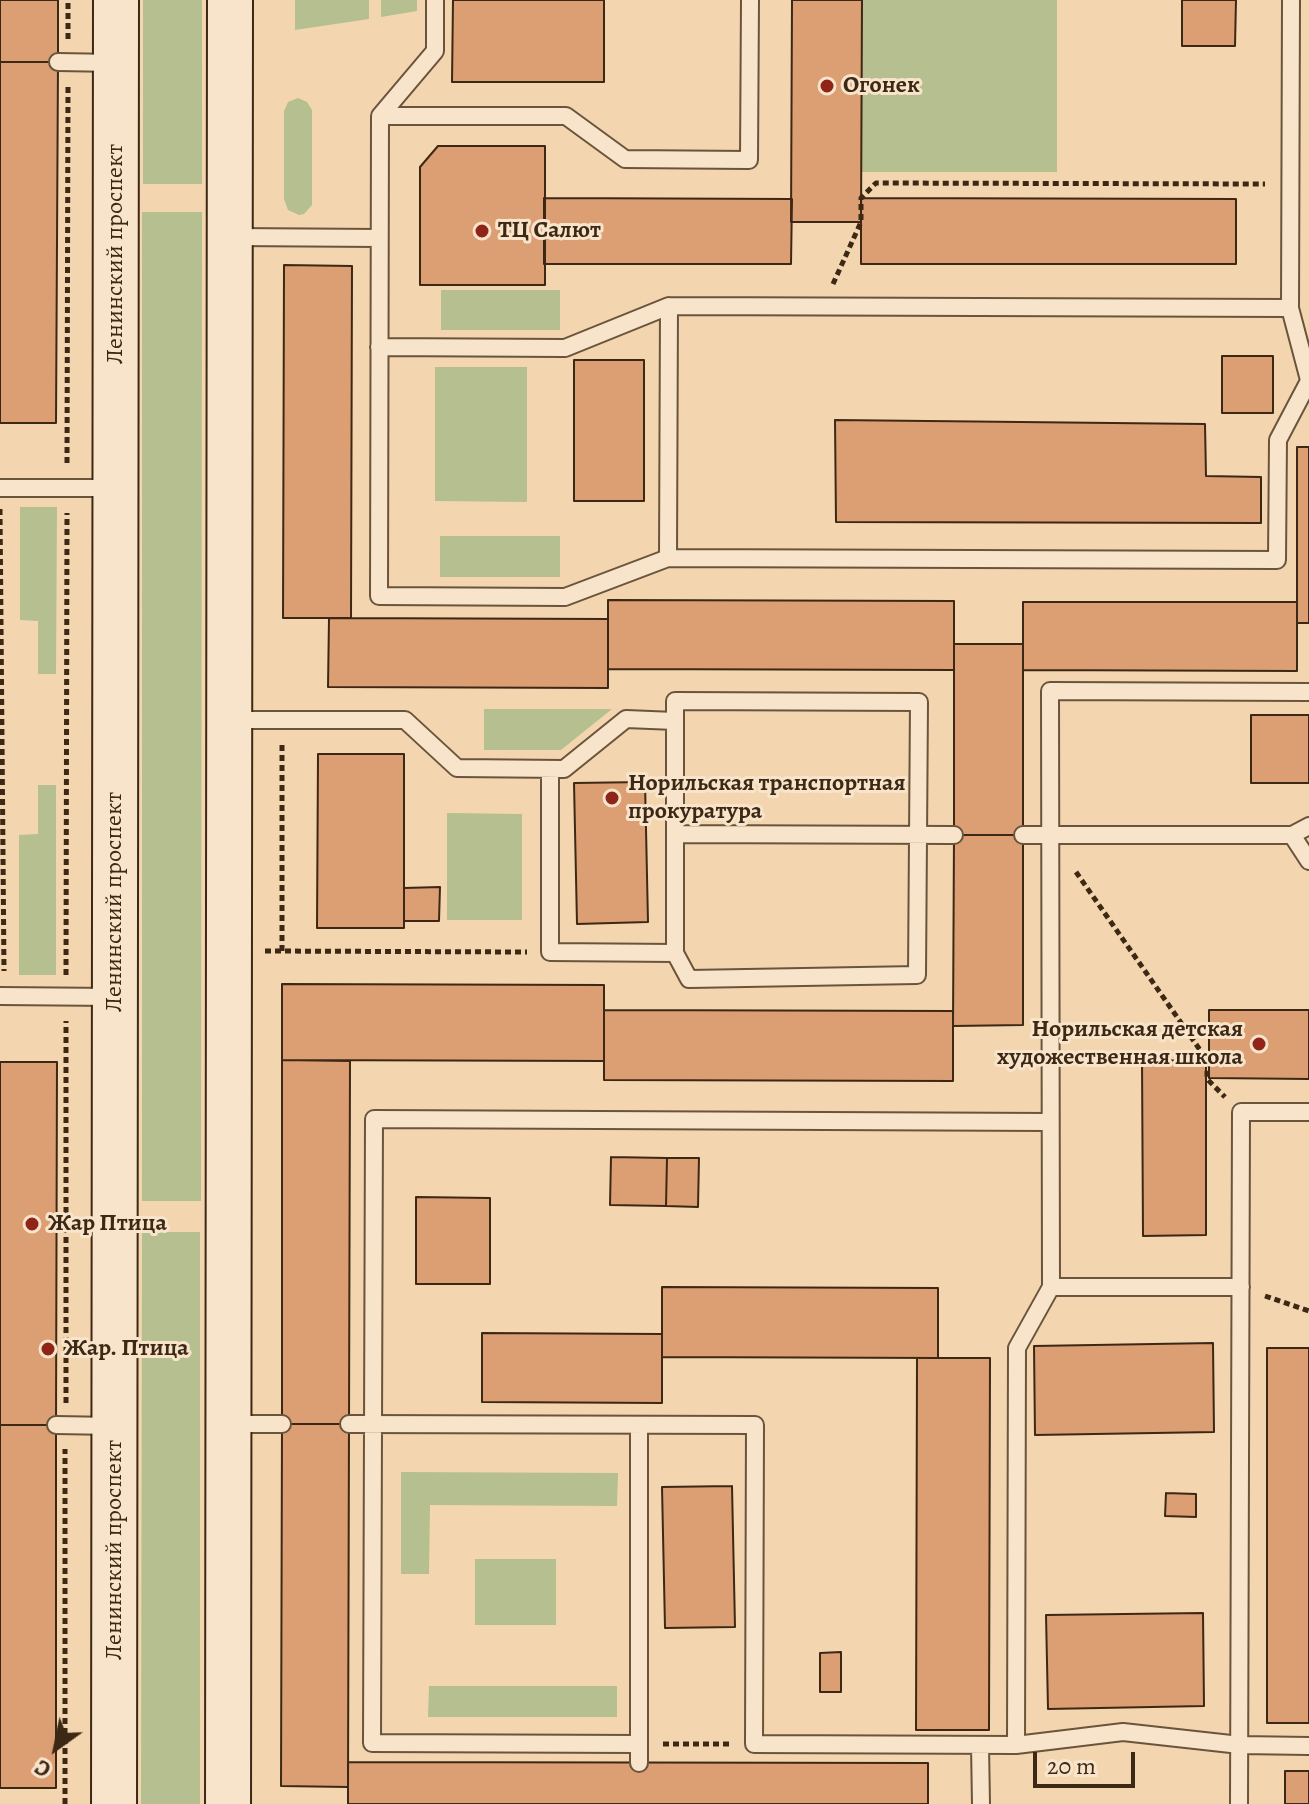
<!DOCTYPE html>
<html>
<head>
<meta charset="utf-8">
<style>
  body { margin:0 }
  #map { position:relative; width:1309px; height:1804px; overflow:hidden; background:#f3d6af; font-family:Alegreya,serif }
  canvas { display:block }
  .north { position:absolute; left:16px; top:1708px; width:80px; height:80px; -webkit-text-stroke:6px #f7e4cb; paint-order:stroke; rotate:213deg; font-size:22px; font-weight:700; line-height:32px; text-align:center; color:#3d2815 }
  .north::after { content:''; display:block; margin:auto; width:28px; height:36px; background:#3d2815; clip-path:polygon(50% 0,100% 100%,50% 72%,0 100%) }
  .scale { position:absolute; left:1033px; top:1752px; width:102px; height:36px; box-sizing:border-box; border:4px solid #3d2815; border-top:0; padding-left:10px; font-size:24px; line-height:28px; white-space:nowrap; color:#3d2815; -webkit-text-stroke:6px #f7e4cb; paint-order:stroke }
</style>
</head>
<body>
<div id="map">
<canvas width="1309" height="1804"></canvas>
<div class="north">С</div>
<div class="scale">20 m</div>
</div>
<script>
const c = document.querySelector('canvas').getContext('2d');
c.lineJoin = 'round';
function fill(path, color) {
  c.fillStyle = color;
  c.fill(path, 'evenodd');
}
function toPath(rows) {
  const path = new Path2D();
  for (const r of rows) {
    path.moveTo(r[0], r[1]);
    for (let i = 2; i < r.length; i += 2) path.lineTo(r[i], r[i + 1]);
  }
  return path;
}
function trace(path, color, width, dash) {
  c.strokeStyle = color;
  c.lineWidth = width;
  c.lineCap = dash ? 'butt' : 'round';
  c.setLineDash(dash || []);
  c.stroke(path);
}
function write(font, color, halo, rows, align = 'center') {
  c.font = font + ' Alegreya,serif';
  c.lineWidth = 6;
  c.setLineDash([]);
  c.textBaseline = 'middle';
  c.strokeStyle = halo;
  c.fillStyle = color;
  for (const [text, x, y, turn = 0] of rows) {
    c.save();
    c.translate(x, y);
    c.rotate((+turn || 0) * Math.PI / 180);
    c.textAlign = isNaN(turn) ? turn : align;
    if (halo) c.strokeText(text, 0, 0);
    c.fillText(text, 0, 0);
    c.restore();
  }
}
const green = toPath([
  [143,0,202,0,202,184,143,184],
  [295,0,369,0,369,19,295,30],
  [381,0,417,0,417,11,381,17],
  [862,0,1057,0,1057,172,862,172],
  [298,98,307,102,312,110,312,205,304,214,299,215,288,210,284,199,284,111,288,102],
  [142,212,202,212,201,1201,142,1201],
  [441,290,560,290,560,330,441,330],
  [435,367,527,367,527,502,435,501],
  [20,507,57,507,56,674,38,674,38,621,20,620],
  [440,536,560,536,560,577,440,577],
  [484,709,612,709,561,750,484,750],
  [38,785,56,785,56,975,19,975,19,835,38,834],
  [447,813,522,814,522,920,447,920],
  [142,1232,200,1232,200,1804,141,1804],
  [401,1472,618,1473,617,1506,430,1505,429,1574,401,1574],
  [475,1559,556,1559,556,1625,475,1625],
  [429,1686,617,1686,617,1717,428,1717]
]);
const building = toPath([
  [0,0,58,0,58,62,0,62,0,0],
  [453,0,604,0,604,82,452,82,453,0],
  [792,0,862,0,861,222,791,222,792,0],
  [1182,0,1236,0,1235,46,1182,46,1182,0],
  [0,62,58,62,56,423,0,423,0,62],
  [438,146,545,146,545,285,420,285,420,167,438,146],
  [544,198,792,199,791,264,544,264,544,198],
  [861,198,1236,199,1236,264,861,264,861,198],
  [284,265,352,266,351,618,283,618,284,265],
  [1222,356,1273,356,1273,413,1222,413,1222,356],
  [574,360,644,360,644,501,574,501,574,360],
  [835,420,1205,424,1206,476,1261,477,1261,523,836,522,835,420],
  [1297,447,1309,447,1309,623,1297,623,1297,447],
  [608,600,954,601,954,670,608,669,608,600],
  [1023,602,1297,602,1297,671,1023,670,1023,602],
  [329,618,608,619,608,688,328,687,329,618],
  [954,644,1023,644,1023,835,954,835,954,644],
  [1251,715,1309,715,1309,783,1251,783,1251,715],
  [318,754,404,754,404,928,317,928,318,754],
  [645,782,648,922,577,924,574,783,645,782],
  [954,835,1023,835,1023,1025,953,1026,954,835],
  [440,887,439,921,404,921,404,888,440,887],
  [282,984,604,985,604,1061,282,1060,282,984],
  [604,1010,953,1011,953,1081,604,1080,604,1010],
  [1209,1010,1309,1010,1309,1079,1209,1078,1209,1010],
  [282,1060,350,1061,349,1424,282,1424,282,1060],
  [1142,1060,1206,1061,1206,1235,1143,1236,1142,1060],
  [0,1062,57,1062,56,1425,0,1425,0,1062],
  [611,1157,667,1158,666,1206,610,1205,611,1157],
  [667,1158,699,1158,698,1207,666,1206,667,1158],
  [416,1197,490,1198,490,1284,416,1284,416,1197],
  [662,1287,938,1288,938,1358,662,1357,662,1287],
  [482,1333,662,1334,662,1403,482,1402,482,1333],
  [1213,1343,1214,1432,1035,1435,1034,1346,1213,1343],
  [1267,1348,1309,1348,1309,1723,1267,1723,1267,1348],
  [917,1358,990,1358,989,1730,916,1730,917,1358],
  [282,1424,349,1424,348,1787,281,1786,282,1424],
  [0,1425,56,1425,56,1788,0,1788,0,1425],
  [732,1486,735,1627,665,1628,662,1487,732,1486],
  [1166,1493,1196,1494,1196,1517,1165,1516,1166,1493],
  [1203,1613,1204,1706,1048,1709,1046,1615,1203,1613],
  [841,1652,841,1692,820,1692,820,1653,841,1652],
  [348,1762,928,1763,928,1804,348,1804,348,1762],
  [1285,1771,1309,1771,1309,1804,1285,1804,1285,1771]
]);
const path = toPath([
  [68,39,68,0],
  [833,284,861,222,861,198,876,183,1265,184],
  [67,463,68,85],
  [0,509,4,971],
  [1076,872,1207,1060,1207,1079,1225,1097],
  [265,951,527,952],
  [282,951,282,744],
  [66,975,67,513],
  [1265,1296,1309,1311],
  [66,1403,66,1021],
  [663,1744,729,1744],
  [65,1804,65,1449]
]);
const lane = toPath([
  [750,0,749,160,625,159,566,116,380,116,379,596,565,597,668,558,1277,560,1278,440,1309,381],
  [1291,0,1290,308,1309,380],
  [58,62,115,63],
  [380,116,435,51,435,0],
  [233,237,379,238],
  [379,347,565,348,669,306,1290,308],
  [0,488,114,488],
  [668,558,669,306],
  [230,720,405,720,457,768,564,769,626,719,675,721],
  [550,769,550,952,675,953,675,701,919,702,917,975,689,979,675,953],
  [675,834,954,835],
  [1023,835,1292,835,1309,826],
  [1292,835,1309,861],
  [0,996,114,997],
  [1051,1287,1241,1287],
  [230,1424,282,1424],
  [349,1424,755,1425,754,1744,1016,1745,1123,1732,1240,1745,1309,1746],
  [56,1425,113,1426],
  [638,1744,372,1743,374,1119,1049,1122],
  [980,1745,981,1804],
  [1016,1745,1017,1348,1051,1287,1050,691,1309,692],
  [639,1763,639,1425],
  [1239,1804,1241,1112,1309,1112]
]);
const secondary = toPath([
  [114,1804,116,0],
  [228,1804,230,0]
]);
const markers = [
  [827,86,8,"#8f2418"],
  [482,231,8,"#8f2418"],
  [612,798,8,"#8f2418"],
  [1259,1044,8,"#8f2418"],
  [32,1224,8,"#8f2418"],
  [48,1349,8,"#8f2418"]
];
const poiNames = [
  ["Огонек",843,86],
  ["ТЦ Салют",498,231],
  ["Норильская транспортная",628,784],
  ["прокуратура",628,812],
  ["Норильская детская",1243,1030,"right"],
  ["художественная школа",1243,1058,"right"],
  ["Жар Птица",48,1224],
  ["Жар. Птица",64,1349]
];
const streetNames = [
  ["Ленинский проспект",116,254,-90],
  ["Ленинский проспект",115,902,-90],
  ["Ленинский проспект",115,1550,-90]
];
fill(green, '#b6bf8f');
fill(building, '#dc9e73');
trace(building, '#3d2815', 2);
trace(lane, '#6a543c', 20);
trace(secondary, '#3d2815', 48);
trace(path, '#3d2815', 5, [6, 4]);
trace(lane, '#f7e4cb', 16);
trace(secondary, '#f7e4cb', 44);
for (const [x, y, r, color] of markers) {
  const dot = new Path2D();
  dot.arc(x, y, r, 0, 2 * Math.PI);
  c.fillStyle = color;
  c.fill(dot);
  trace(dot, '#f7e4cb', 3);
}
write('bold 24px', '#3d2815', '#f7e4cb', poiNames, 'left');
write('24px', '#3d2815', '#f7e4cb', streetNames);
</script>
</body>
</html>
